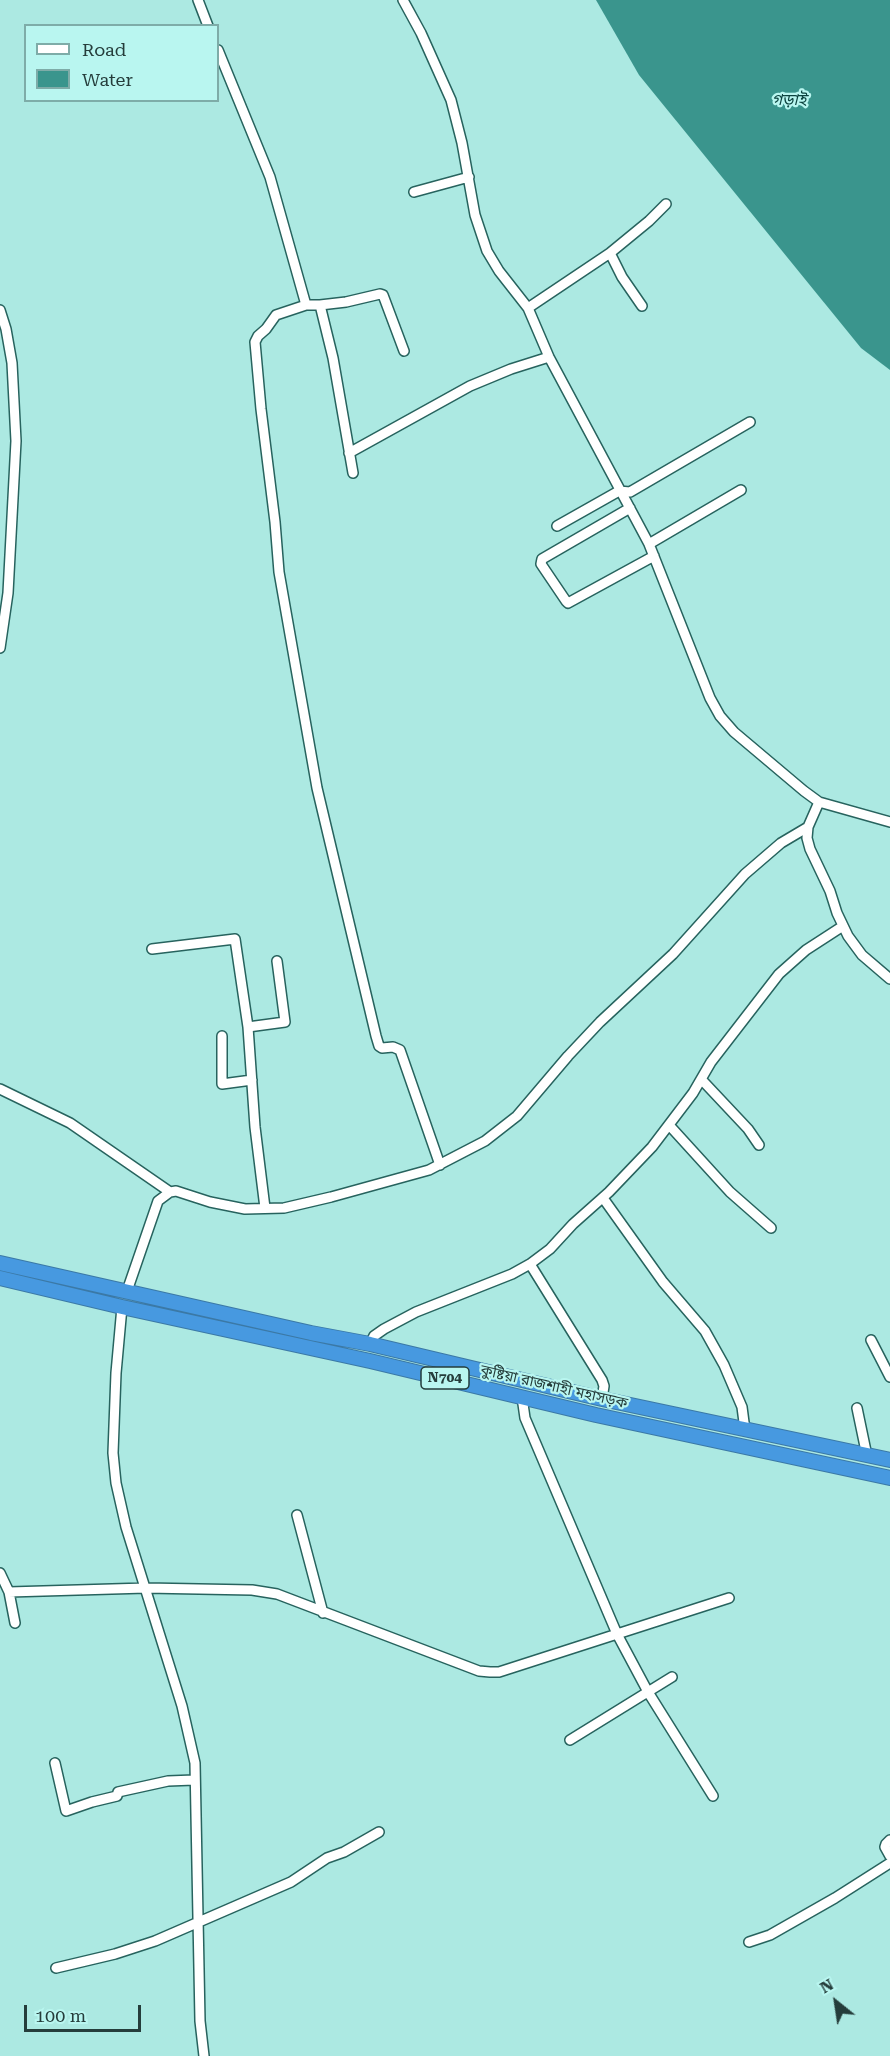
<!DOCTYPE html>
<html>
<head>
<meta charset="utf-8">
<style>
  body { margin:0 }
  #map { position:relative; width:890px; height:2056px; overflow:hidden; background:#ace9e2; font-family:"Roboto Serif",serif }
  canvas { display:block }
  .legend { position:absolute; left:24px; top:24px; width:195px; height:78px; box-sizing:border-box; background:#b9f6f0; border:2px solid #7eaca8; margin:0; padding:8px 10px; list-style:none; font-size:18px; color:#253d3b }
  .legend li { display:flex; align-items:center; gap:12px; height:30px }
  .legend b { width:30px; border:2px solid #7eaca8 }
  .north { position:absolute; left:806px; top:1972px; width:60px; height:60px; -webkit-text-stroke:4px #b9f6f0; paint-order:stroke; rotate:330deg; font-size:16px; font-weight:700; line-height:24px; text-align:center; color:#253d3b }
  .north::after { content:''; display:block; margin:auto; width:21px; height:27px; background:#253d3b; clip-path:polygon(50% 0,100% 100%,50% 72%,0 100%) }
  .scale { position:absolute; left:24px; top:2005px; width:117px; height:27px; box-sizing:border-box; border:3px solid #253d3b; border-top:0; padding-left:8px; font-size:18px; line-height:21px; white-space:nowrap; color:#253d3b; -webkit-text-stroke:4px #b9f6f0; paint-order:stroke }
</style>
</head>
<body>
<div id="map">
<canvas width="890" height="2056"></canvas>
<ul class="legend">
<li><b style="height:8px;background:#fff"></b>Road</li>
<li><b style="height:16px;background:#3a958d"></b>Water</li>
</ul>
<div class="north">N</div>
<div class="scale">100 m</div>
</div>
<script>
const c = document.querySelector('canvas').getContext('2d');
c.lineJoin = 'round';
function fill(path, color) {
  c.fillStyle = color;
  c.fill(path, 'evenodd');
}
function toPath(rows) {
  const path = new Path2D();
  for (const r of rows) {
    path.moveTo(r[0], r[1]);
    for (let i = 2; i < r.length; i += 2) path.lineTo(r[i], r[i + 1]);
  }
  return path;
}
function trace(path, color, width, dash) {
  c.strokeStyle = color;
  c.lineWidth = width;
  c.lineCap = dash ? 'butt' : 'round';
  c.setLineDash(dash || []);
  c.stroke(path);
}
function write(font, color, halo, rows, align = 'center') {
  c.font = font + ' "Roboto Serif","Noto Sans Bengali",serif';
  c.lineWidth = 4.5;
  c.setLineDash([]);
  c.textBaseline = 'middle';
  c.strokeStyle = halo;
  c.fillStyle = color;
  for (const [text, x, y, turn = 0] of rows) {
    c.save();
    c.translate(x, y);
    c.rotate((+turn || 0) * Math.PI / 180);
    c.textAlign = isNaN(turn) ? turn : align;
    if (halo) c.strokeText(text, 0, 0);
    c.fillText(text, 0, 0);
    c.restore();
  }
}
const water = toPath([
  [596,0,890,0,890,370,861,348,639,75]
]);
const minor = toPath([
  [198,0,208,26],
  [403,0,421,33,451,100,462,143,475,215,487,251,499,271,528,308,549,357,649,544,710,698,720,716,734,732,804,791,819,802,808,827,807,838,810,849,830,891,837,913,848,936,862,955,890,979],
  [218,50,270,177,306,305,320,305,333,358,353,473],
  [414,192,469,177],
  [610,253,622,277,642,306],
  [306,305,276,315,266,329,258,336,255,342,261,409,275,522,279,572,317,788,376,1036,379,1046,382,1048,393,1047,400,1050,440,1165],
  [320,305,346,302,380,294,383,295,404,351],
  [528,308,610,253,649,221,666,204],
  [0,310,6,329,12,363,16,441,8,593,0,648],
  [349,453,470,386,511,369,549,357],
  [630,508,542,559,541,564,566,601,568,603,654,556],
  [557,526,619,491,630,492,750,422],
  [649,544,741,490],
  [819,802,890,822],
  [152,949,235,939,248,1027,255,1127,265,1208],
  [248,1027,285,1022,277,961],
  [222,1036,222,1084,252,1080],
  [701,1079,748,1129,759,1145],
  [0,1089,70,1123,170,1192],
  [669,1125,730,1192,771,1228],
  [603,1198,663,1282,705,1331,724,1365,742,1407,745,1430],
  [530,1264,602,1380,604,1386,602,1399],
  [127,1291,158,1201,170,1192,176,1191,210,1202,245,1209,284,1208,331,1197,429,1170,485,1141,517,1116,568,1056,600,1022,673,954,745,874,781,843,808,827],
  [122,1307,116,1373,113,1453,116,1483,126,1527,182,1706,195,1763,200,2021,204,2056],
  [871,1340,890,1377],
  [370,1344,374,1336,384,1329,416,1312,512,1274,530,1264,550,1249,573,1224,609,1192,652,1147,693,1093,711,1062,779,974,806,950,843,926],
  [522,1397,525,1418,617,1634,648,1692,713,1796],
  [857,1408,867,1456],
  [297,1515,323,1613],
  [0,1573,9,1592,15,1623],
  [9,1592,146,1588,252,1590,277,1594,479,1671,490,1672,499,1672,729,1598],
  [570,1740,672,1677],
  [55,1763,66,1811,92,1802,117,1796,118,1792,168,1781,194,1780],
  [890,1840,886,1844,885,1847,890,1856],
  [749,1942,770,1935,835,1898,890,1863],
  [56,1968,115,1954,155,1941,291,1882,327,1858,344,1852,379,1832]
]);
const highway = toPath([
  [0,1263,311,1333,370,1344,602,1399,890,1460],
  [0,1278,122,1307,370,1361,596,1415,890,1478]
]);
const shields = [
  [445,1378,48]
];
const shieldNames = [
  ["N704",445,1378]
];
const streetNames = [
  ["কুষ্টিয়া রাজশাহী মহাসড়ক",554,1387,13]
];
const waterNames = [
  ["গড়াই",789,100]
];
fill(water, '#3a958d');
trace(minor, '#27635e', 12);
trace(highway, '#3b79a6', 16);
trace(minor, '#fff', 9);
trace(highway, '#4799e0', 14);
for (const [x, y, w] of shields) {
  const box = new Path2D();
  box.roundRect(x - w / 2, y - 11, w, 22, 4.5);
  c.fillStyle = '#b9f6f0';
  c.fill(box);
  trace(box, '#253d3b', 1.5);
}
write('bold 14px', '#253d3b', null, shieldNames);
write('15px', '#253d3b', '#b9f6f0', streetNames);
write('italic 16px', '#0c433f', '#b9f6f0', waterNames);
</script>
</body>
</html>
